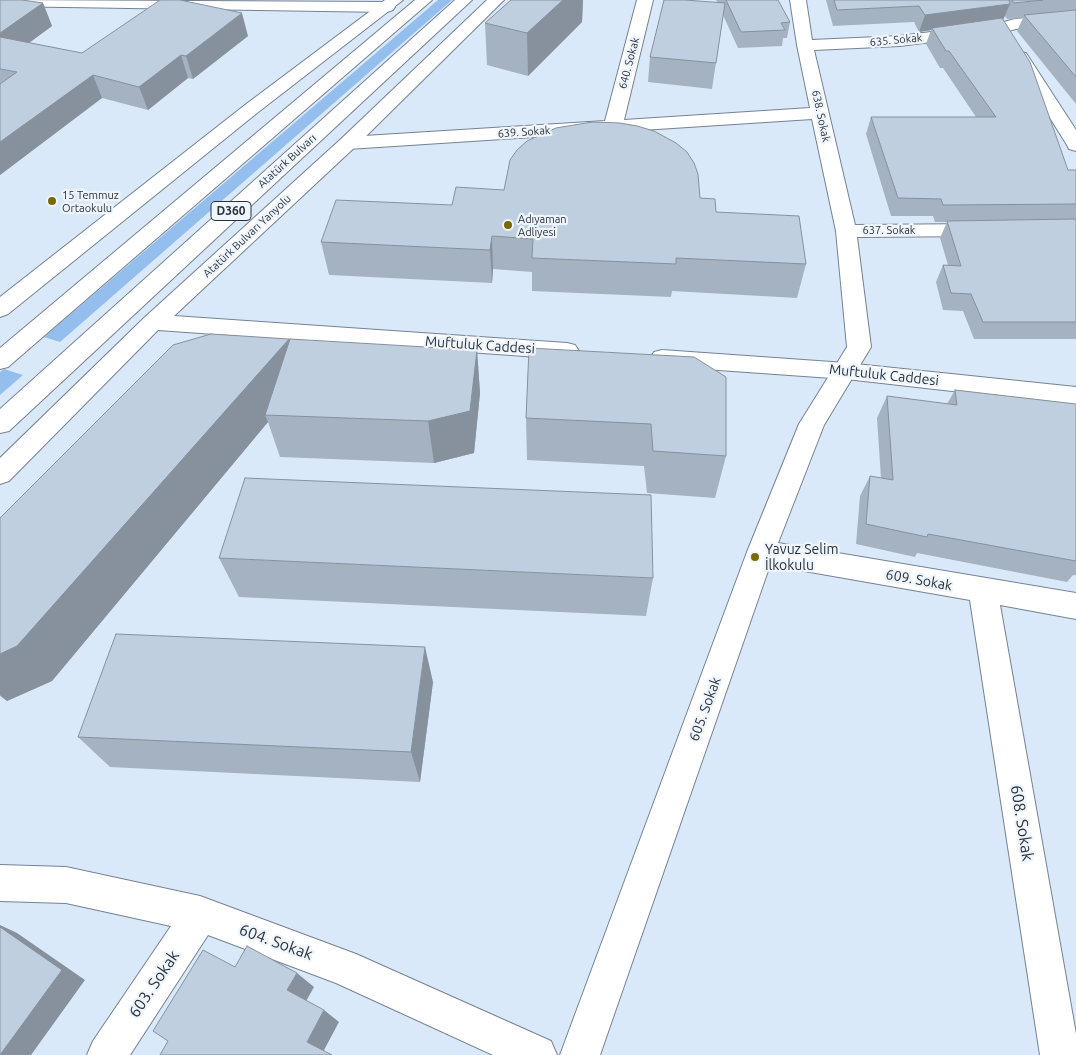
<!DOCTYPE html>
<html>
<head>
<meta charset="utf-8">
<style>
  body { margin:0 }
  canvas { display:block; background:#dae9fa }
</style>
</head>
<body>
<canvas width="1076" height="1055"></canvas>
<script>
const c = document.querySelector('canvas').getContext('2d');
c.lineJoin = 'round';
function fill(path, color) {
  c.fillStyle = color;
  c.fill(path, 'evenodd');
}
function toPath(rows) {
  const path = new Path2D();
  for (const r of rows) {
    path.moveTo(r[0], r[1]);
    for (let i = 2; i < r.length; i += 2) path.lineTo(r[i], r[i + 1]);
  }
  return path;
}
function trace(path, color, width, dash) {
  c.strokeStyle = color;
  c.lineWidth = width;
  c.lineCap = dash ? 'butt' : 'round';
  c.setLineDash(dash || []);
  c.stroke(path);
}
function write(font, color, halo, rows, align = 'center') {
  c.font = font + ' Ubuntu,sans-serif';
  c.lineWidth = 4.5;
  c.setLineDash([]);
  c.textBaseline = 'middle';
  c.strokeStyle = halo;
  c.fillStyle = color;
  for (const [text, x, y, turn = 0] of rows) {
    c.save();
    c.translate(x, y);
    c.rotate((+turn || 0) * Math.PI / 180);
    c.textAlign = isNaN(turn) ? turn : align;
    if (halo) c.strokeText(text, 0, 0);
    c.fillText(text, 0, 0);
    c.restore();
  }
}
const green = toPath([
  [438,0,452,0,60,342,44,337],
  [4,369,23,375,0,395,0,372]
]);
const street = toPath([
  [0,0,387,2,393,4,395,7,393,10,387,12,0,6,0,0],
  [637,0,653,0,624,120,810,108,797,45,790,0,806,0,812,40,900,36,1000,23,1015,19,1076,14,1076,24,1016,29,1001,33,900,46,814,50,855,225,980,224,987,225,990,230,987,235,980,236,857,237,871,347,824,425,778,543,1076,593,1076,619,1000,605,1076,1034,1076,1055,1040,1055,970,600,770,565,600,1055,560,1055,747,552,799,424,847,347,836,231,812,119,348,149,341,147,339,143,341,139,348,137,605,121,637,0],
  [1020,52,1026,53,1076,130,1076,151,1069,149,1067,145,1012,57,1014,53,1020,52],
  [0,865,66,867,200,896,356,954,551,1041,557,1055,493,1055,336,983,208,935,130,1055,87,1055,93,1041,171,926,66,903,0,901,0,865]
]);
const secondary = toPath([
  [385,0,403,0,257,113,8,314,0,317,0,297,245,105,385,0],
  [487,0,504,0,355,147,174,316,567,343,575,345,579,351,575,357,567,359,158,330,9,481,0,484,0,458,145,317,341,139,487,0],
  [662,350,846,363,1076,387,1076,405,846,379,662,366,654,364,650,358,654,352,662,350]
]);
const highway = toPath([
  [415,0,432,0,8,367,0,369,0,348,415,0],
  [455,0,472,0,9,431,0,433,0,409,455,0]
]);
const wall = toPath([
  [0,0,43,3,52,26,29,43,82,53,248,36,193,79,188,78,148,110,102,98,0,175],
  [511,0,583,0,582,22,528,76,487,65,485,23],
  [716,0,778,0,790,22,787,38,783,38,782,46,738,48,723,15,712,89,648,82,650,57,718,3],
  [826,0,1076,0,1076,104,1017,31,1023,18,1007,19,1005,16,1003,20,1068,170,1076,170,1076,339,974,339,963,311,943,310,936,282,943,265,948,265,940,238,947,222,935,222,933,216,891,216,866,134,871,117,976,117,943,68,940,68,926,44,931,30,919,32,914,22,833,26],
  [504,190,700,198,716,212,806,264,797,298,672,291,671,297,532,291,532,272,493,269,492,283,329,275,321,242],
  [173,345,477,350,480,393,474,453,434,463,280,457,268,422,52,681,7,701,0,696,0,518],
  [529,348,726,456,715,498,647,493,644,466,527,460,526,418],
  [955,390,1076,404,1076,575,1073,575,1067,582,917,553,915,557,856,544,860,496,870,476,881,478,877,418,887,396,947,404],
  [219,558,653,578,646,616,239,597],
  [433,682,420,782,110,767,78,737]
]);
const shadedWall = toPath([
  [563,0,583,0,582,22,528,76,527,33],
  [43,3,52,26,7,59,0,44,0,33],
  [1010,4,1003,20,932,28,931,30,919,32,925,15],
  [242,13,248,36,193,79,186,56],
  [181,55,188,78,148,110,139,87],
  [93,75,102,98,0,175,0,142],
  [492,236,493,269,492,283,490,250],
  [289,339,302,382,265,415,268,422,52,681,7,701,0,695,0,654],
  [477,350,480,393,474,453,434,463,428,421],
  [425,647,433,682,420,782,411,752],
  [0,925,17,933,85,980,31,1055,0,1055],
  [297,973,314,987,305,1003,287,990],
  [324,1010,339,1022,323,1052,307,1042]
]);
const building = toPath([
  [0,0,22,0,43,3,0,33,0,0],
  [160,0,180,0,242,13,186,56,181,55,139,87,93,75,0,142,0,84,17,72,0,69,0,37,82,53,160,0],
  [511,0,563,0,527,33,485,23,511,0],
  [664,0,685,0,725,3,716,63,650,57,664,0],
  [726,0,778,0,790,22,781,23,785,30,741,32,726,0],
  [834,0,1009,0,1010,4,925,15,919,6,837,10,834,0],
  [1012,0,1043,0,1014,3,1012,0],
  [1076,10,1076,77,1024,15,1076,10],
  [1002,18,1030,62,1068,170,1076,170,1076,204,943,205,941,199,898,198,871,117,996,117,949,51,946,51,932,28,1002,18],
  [592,122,620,123,637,126,654,131,676,143,687,152,694,163,698,174,700,198,715,199,716,212,799,216,806,264,676,258,676,264,532,258,533,239,492,236,490,250,321,242,336,200,452,205,456,187,504,190,510,160,517,150,527,141,556,128,592,122],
  [1076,219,1076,322,983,322,971,294,951,293,943,265,961,266,947,221,1076,219],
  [211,334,289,339,17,646,0,654,0,518,173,345,211,334],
  [290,339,477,350,470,411,428,421,265,415,290,339],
  [529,348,694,357,726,377,726,456,653,451,651,424,526,418,529,348],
  [955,390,1076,404,1076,561,928,534,927,537,866,524,870,476,893,480,887,396,957,405,955,390],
  [245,478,651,495,653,578,219,558,245,478],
  [116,634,425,647,411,752,78,737,116,634],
  [0,927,62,970,0,1055,0,927],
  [247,946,297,973,287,990,324,1010,307,1042,332,1055,160,1055,168,1041,153,1031,203,950,235,967,247,946]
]);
const markers = [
  [52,201,5,"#776a01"],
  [508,225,5,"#776a01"],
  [755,557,5,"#776a01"]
];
const farStreetnames = [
  ["635. Sokak",896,40,-5],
  ["640. Sokak",629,63,-75],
  ["638. Sokak",821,116,78],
  ["639. Sokak",524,132,-4],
  ["Atatürk Bulvarı",287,161,-42],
  ["637. Sokak",889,230],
  ["Atatürk Bulvarı Yanyolu",247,236,-43]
];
const farPoinames = [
  ["15 Temmuz",62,195],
  ["Ortaokulu",62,208],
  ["Adıyaman",518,219],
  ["Adliyesi",518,232]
];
const shields = [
  [231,211,40]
];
const shieldNames = [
  ["D360",231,211]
];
const streetNames = [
  ["Muftuluk Caddesi",480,345,4],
  ["Muftuluk Caddesi",884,375,6],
  ["609. Sokak",919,580,10],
  ["605. Sokak",705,709,-70]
];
const poiNames = [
  ["Yavuz Selim",765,549],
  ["İlkokulu",765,565]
];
const nearStreetnames = [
  ["608. Sokak",1022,823,81],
  ["604. Sokak",276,942,20],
  ["603. Sokak",154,984,-56]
];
fill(green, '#93beed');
trace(street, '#758292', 2);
trace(secondary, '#758292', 2);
trace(highway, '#758292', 2);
fill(street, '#fff');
fill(secondary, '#fff');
fill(highway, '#fff');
fill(wall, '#a5b2c1');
fill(shadedWall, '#86919d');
fill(building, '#c0cfe0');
trace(building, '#86919d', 1);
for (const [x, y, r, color] of markers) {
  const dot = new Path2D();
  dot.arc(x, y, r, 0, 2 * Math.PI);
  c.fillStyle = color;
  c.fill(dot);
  trace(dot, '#eff5fc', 2);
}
write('11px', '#2b3138', '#eff5fc', farStreetnames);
write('11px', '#2b3138', '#eff5fc', farPoinames, 'left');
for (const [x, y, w] of shields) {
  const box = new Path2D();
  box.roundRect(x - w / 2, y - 9.5, w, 19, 4);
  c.fillStyle = '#eff5fc';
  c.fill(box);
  trace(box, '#2b3138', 1);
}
write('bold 12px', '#2b3138', null, shieldNames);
write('14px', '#2b3138', '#eff5fc', streetNames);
write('14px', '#2b3138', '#eff5fc', poiNames, 'left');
write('16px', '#2b3138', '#eff5fc', nearStreetnames);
</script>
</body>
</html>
